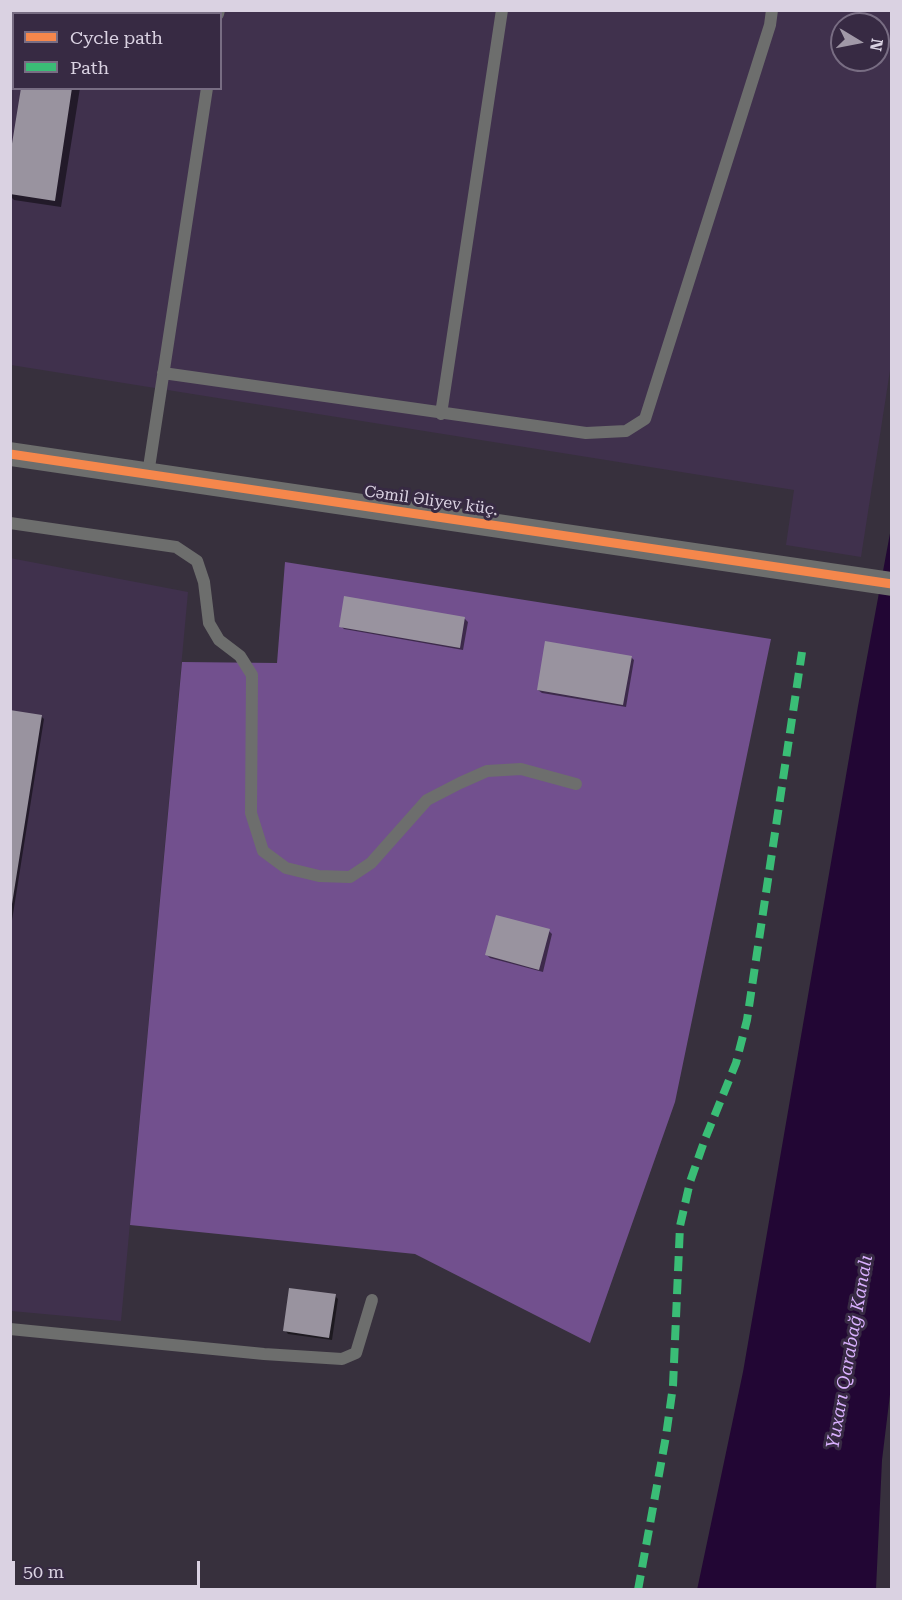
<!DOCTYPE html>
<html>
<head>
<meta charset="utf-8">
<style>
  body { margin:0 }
  #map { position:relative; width:902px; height:1600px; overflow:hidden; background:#37303d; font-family:"Roboto Serif",serif }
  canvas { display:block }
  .frame { position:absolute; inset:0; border:12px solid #dad2e2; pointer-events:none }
  .legend { position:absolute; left:12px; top:12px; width:210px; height:78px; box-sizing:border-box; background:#372a43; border:2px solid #786d83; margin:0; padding:8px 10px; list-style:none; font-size:18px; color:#dad2e2 }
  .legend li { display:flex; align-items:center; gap:12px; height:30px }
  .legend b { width:30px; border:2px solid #786d83 }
  .north { position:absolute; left:830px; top:12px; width:60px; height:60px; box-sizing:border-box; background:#372a43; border:2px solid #786d83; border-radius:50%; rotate:100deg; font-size:16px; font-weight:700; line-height:24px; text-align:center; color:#dad2e2 }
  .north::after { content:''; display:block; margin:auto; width:21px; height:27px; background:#a199a8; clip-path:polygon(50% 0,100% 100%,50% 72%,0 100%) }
  .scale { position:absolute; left:12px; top:1561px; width:188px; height:27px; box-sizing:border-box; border:3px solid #dad2e2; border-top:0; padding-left:8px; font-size:18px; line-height:21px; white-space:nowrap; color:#dad2e2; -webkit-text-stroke:4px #372a43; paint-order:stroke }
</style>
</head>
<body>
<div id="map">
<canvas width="902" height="1600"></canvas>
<div class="frame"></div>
<ul class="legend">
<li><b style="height:8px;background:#f5874c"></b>Cycle path</li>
<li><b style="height:8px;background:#3abd76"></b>Path</li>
</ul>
<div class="north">N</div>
<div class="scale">50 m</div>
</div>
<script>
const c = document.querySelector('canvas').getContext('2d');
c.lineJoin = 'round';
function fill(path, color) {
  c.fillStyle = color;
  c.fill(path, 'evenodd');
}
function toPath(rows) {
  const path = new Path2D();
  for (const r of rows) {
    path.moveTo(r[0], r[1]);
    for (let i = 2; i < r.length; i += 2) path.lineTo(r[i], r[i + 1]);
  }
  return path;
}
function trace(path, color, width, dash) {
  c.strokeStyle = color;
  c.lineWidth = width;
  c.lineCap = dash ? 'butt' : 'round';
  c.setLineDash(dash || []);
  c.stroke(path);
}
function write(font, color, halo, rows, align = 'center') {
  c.font = font + ' "Roboto Serif",serif';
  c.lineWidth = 6;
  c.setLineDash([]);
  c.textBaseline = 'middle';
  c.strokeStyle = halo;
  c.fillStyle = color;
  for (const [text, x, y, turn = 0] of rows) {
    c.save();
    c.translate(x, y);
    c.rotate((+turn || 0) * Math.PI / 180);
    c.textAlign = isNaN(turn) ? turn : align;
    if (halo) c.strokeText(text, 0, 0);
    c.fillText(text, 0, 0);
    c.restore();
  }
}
const built = toPath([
  [10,11,891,11,891,364,861,557,786,545,794,490,11,365],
  [14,14,220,14,220,88,14,88],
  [842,24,878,24,878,60,842,60],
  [10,558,188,592,121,1321,11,1311]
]);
const forest = toPath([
  [285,562,771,639,675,1102,590,1343,415,1254,130,1225,182,662,277,663]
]);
const water = toPath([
  [891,528,892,1378,882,1460,876,1589,697,1590,743,1372,858,706]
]);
const shadow = toPath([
  [22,88,80,88,61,207,14,200,10,196,10,165],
  [346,598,465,619,468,622,463,650,344,629,341,626],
  [631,657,634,660,626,707,542,693,538,690],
  [10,711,41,716,44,719,10,933],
  [549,931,552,934,543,972,490,958,487,955],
  [335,1296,338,1299,332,1340,288,1334,285,1330]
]);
const building = toPath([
  [21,88,72,88,55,201,10,194,10,156],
  [344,596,465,617,460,648,339,627],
  [545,641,632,656,623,705,537,690],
  [10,710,42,715,12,904,10,904],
  [496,915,550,929,539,970,485,955],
  [289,1288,336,1294,329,1338,283,1331]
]);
const lane = toPath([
  [218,14,219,10],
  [163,373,586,433,626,431,645,419,770,25,772,10],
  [441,414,502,10],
  [148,474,207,88],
  [10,523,176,547,197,561,204,582,209,623,219,640,240,656,252,675,251,813,263,851,286,868,319,876,350,877,371,863,427,800,460,783,487,771,521,769,576,784],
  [10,1329,264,1354,342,1359,356,1353,372,1300]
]);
const street = toPath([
  [10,454,892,584]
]);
const quiet = toPath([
  [638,1590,666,1436,673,1386,680,1226,690,1182,705,1139,736,1063,747,1020,802,652]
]);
const cycleway = toPath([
  [10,454,892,584]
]);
const streetNames = [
  ["Cəmil Əliyev küç.",431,501,8]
];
const waterNames = [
  ["Yuxarı Qarabağ Kanalı",850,1352,-80]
];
fill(built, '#40314d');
fill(forest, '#72508e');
fill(water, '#220634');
fill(shadow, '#0007');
fill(building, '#99939f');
trace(lane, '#6d6e6d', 12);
trace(street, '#6d6e6d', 24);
trace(quiet, '#3abd76', 8, [15, 8]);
trace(cycleway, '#f5874c', 9);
write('16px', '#dad2e2', '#372a43', streetNames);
write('italic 18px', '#d9b0fe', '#372a43', waterNames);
</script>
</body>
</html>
